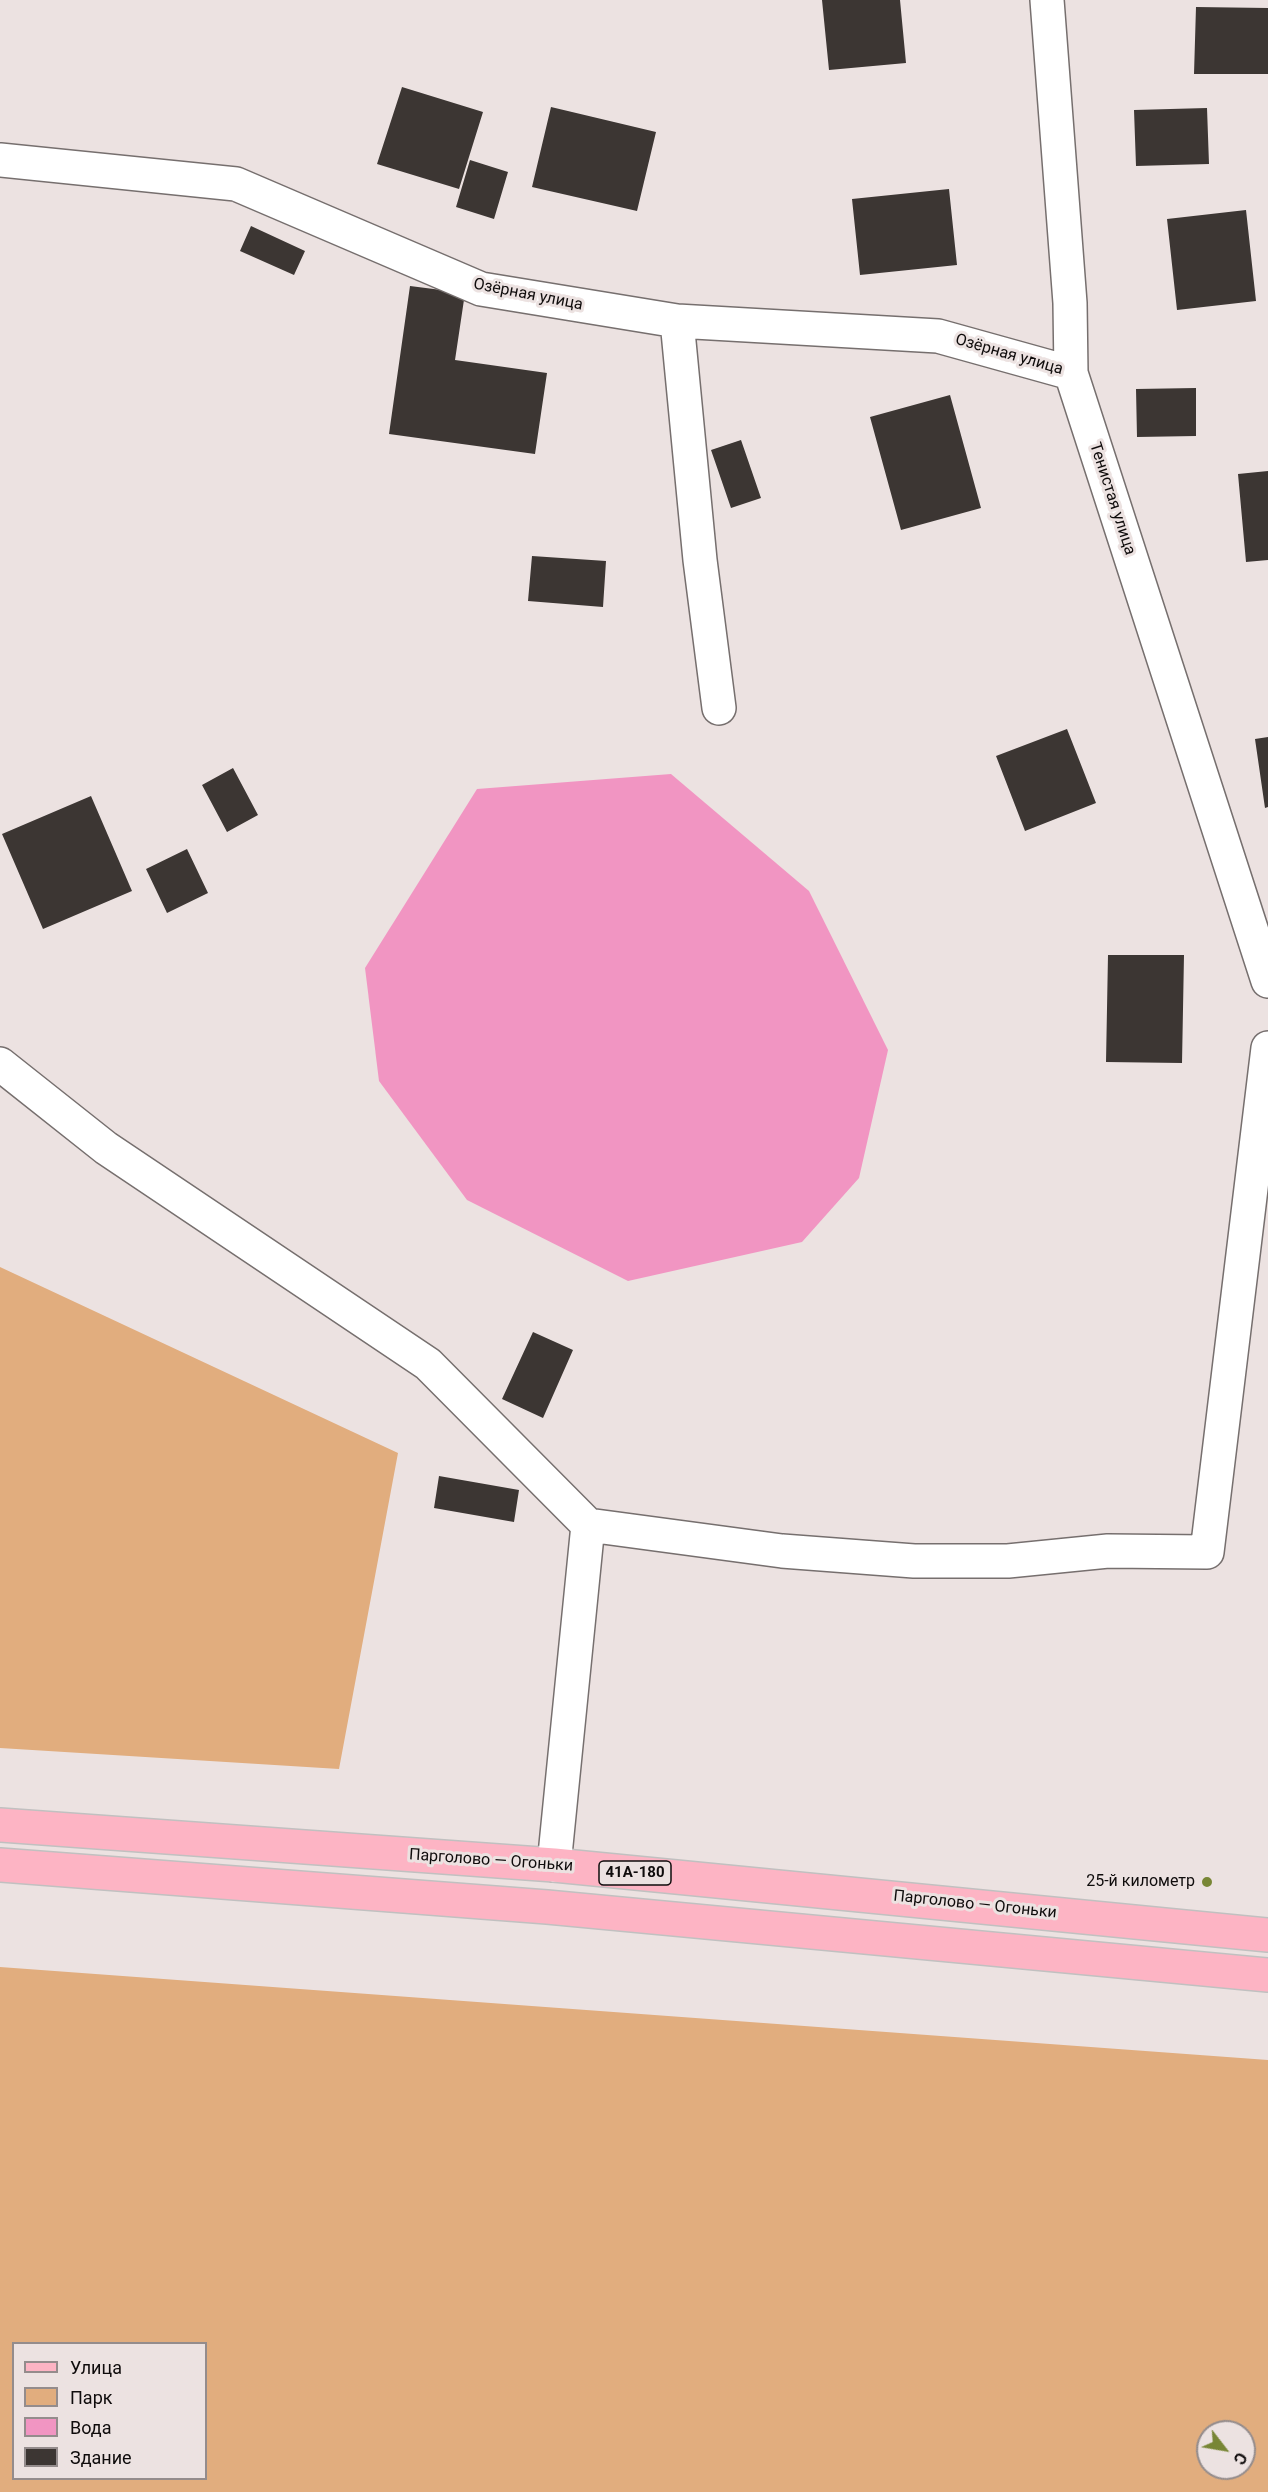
<!DOCTYPE html>
<html>
<head>
<meta charset="utf-8">
<style>
  body { margin:0 }
  #map { position:relative; width:1268px; height:2492px; overflow:hidden; background:#ece2e1; font-family:Roboto,sans-serif }
  canvas { display:block }
  .legend { position:absolute; left:12px; top:2342px; width:195px; height:138px; box-sizing:border-box; background:#ece2e1; border:2px solid #948c8c; margin:0; padding:8px 10px; list-style:none; font-size:18px; color:#0f0c0c }
  .legend li { display:flex; align-items:center; gap:12px; height:30px }
  .legend b { width:30px; border:2px solid #948c8c }
  .north { position:absolute; left:1196px; top:2420px; width:60px; height:60px; box-sizing:border-box; background:#ece2e1; border:2px solid #948c8c; border-radius:50%; rotate:121deg; font-size:16px; font-weight:700; line-height:24px; text-align:center; color:#0f0c0c }
  .north::after { content:''; display:block; margin:auto; width:21px; height:27px; background:#788635; clip-path:polygon(50% 0,100% 100%,50% 72%,0 100%) }
</style>
</head>
<body>
<div id="map">
<canvas width="1268" height="2492"></canvas>
<ul class="legend">
<li><b style="height:8px;background:#fdb4c4"></b>Улица</li>
<li><b style="height:16px;background:#e1ad7e"></b>Парк</li>
<li><b style="height:16px;background:#f195c2"></b>Вода</li>
<li><b style="height:16px;background:#3c3633"></b>Здание</li>
</ul>
<div class="north">С</div>
</div>
<script>
const c = document.querySelector('canvas').getContext('2d');
c.lineJoin = 'round';
function fill(path, color) {
  c.fillStyle = color;
  c.fill(path, 'evenodd');
}
function toPath(rows) {
  const path = new Path2D();
  for (const r of rows) {
    path.moveTo(r[0], r[1]);
    for (let i = 2; i < r.length; i += 2) path.lineTo(r[i], r[i + 1]);
  }
  return path;
}
function trace(path, color, width, dash) {
  c.strokeStyle = color;
  c.lineWidth = width;
  c.lineCap = dash ? 'butt' : 'round';
  c.setLineDash(dash || []);
  c.stroke(path);
}
function write(font, color, halo, rows, align = 'center') {
  c.font = font + ' Roboto,sans-serif';
  c.lineWidth = 6;
  c.setLineDash([]);
  c.textBaseline = 'middle';
  c.strokeStyle = halo;
  c.fillStyle = color;
  for (const [text, x, y, turn = 0] of rows) {
    c.save();
    c.translate(x, y);
    c.rotate((+turn || 0) * Math.PI / 180);
    c.textAlign = isNaN(turn) ? turn : align;
    if (halo) c.strokeText(text, 0, 0);
    c.fillText(text, 0, 0);
    c.restore();
  }
}
const green = toPath([
  [0,1267,398,1453,339,1769,0,1748],
  [0,1967,1268,2060,1268,2492,0,2492],
  [14,2344,206,2344,206,2478,14,2478],
  [1208,2432,1244,2432,1244,2468,1208,2468]
]);
const water = toPath([
  [671,774,809,891,888,1050,859,1178,802,1242,628,1281,467,1200,379,1081,365,968,477,789]
]);
const building = toPath([
  [822,0,900,0,906,63,829,70],
  [1196,7,1268,8,1268,74,1194,74],
  [402,87,483,112,459,189,377,164],
  [551,107,656,132,637,211,532,187],
  [1207,108,1209,164,1136,166,1134,110],
  [470,160,508,172,494,219,456,207],
  [949,189,957,265,860,275,852,199],
  [1246,210,1256,301,1177,310,1167,219],
  [251,226,305,251,294,275,240,251],
  [410,286,465,293,455,360,547,373,535,454,389,434],
  [1196,388,1196,436,1137,437,1136,389],
  [950,395,981,508,901,530,870,417],
  [741,440,761,498,731,508,711,450],
  [1268,471,1268,560,1246,562,1238,474],
  [532,556,606,561,603,607,528,601],
  [1067,729,1096,803,1025,831,996,756],
  [1268,737,1268,807,1265,808,1255,739],
  [233,768,258,815,227,832,202,785],
  [91,796,132,891,43,929,2,834],
  [187,849,208,893,167,913,146,869],
  [1108,955,1184,955,1182,1063,1106,1062],
  [533,1332,573,1350,543,1418,502,1399],
  [439,1476,519,1490,514,1522,434,1508]
]);
const minor = toPath([
  [1047,0,1070,303,1071,373,1268,981],
  [0,160,236,184,481,289,677,321,938,336,1071,373],
  [677,321,700,560,719,708],
  [0,1064,106,1148,428,1364,588,1525,782,1551,914,1561,1008,1561,1108,1551,1207,1552,1268,1048],
  [554,1865,588,1525]
]);
const primary = toPath([
  [0,1825,554,1865,1268,1935],
  [0,1865,547,1907,1268,1975]
]);
const markers = [
  [1207,1882,6,"#788635"]
];
const shields = [
  [635,1873,72]
];
const shieldNames = [
  ["41А-180",635,1873]
];
const streetNames = [
  ["Озёрная улица",528,295,11],
  ["Озёрная улица",1009,355,16],
  ["Тенистая улица",1112,499,72],
  ["Парголово — Огоньки",491,1861,4],
  ["Парголово — Огоньки",975,1905,6]
];
const poiNames = [
  ["25-й километр",1195,1882]
];
fill(green, '#e1ad7e');
fill(water, '#f195c2');
fill(building, '#3c3633');
trace(minor, '#766f6e', 36);
trace(primary, '#c1c0c0', 36);
trace(minor, '#fff', 33);
trace(primary, '#fdb4c4', 33);
for (const [x, y, r, color] of markers) {
  const dot = new Path2D();
  dot.arc(x, y, r, 0, 2 * Math.PI);
  c.fillStyle = color;
  c.fill(dot);
  trace(dot, '#ece2e1', 2);
}
for (const [x, y, w] of shields) {
  const box = new Path2D();
  box.roundRect(x - w / 2, y - 12, w, 24, 4.5);
  c.fillStyle = '#ece2e1';
  c.fill(box);
  trace(box, '#0f0c0c', 1.5);
}
write('bold 15px', '#0f0c0c', null, shieldNames);
write('16px', '#0f0c0c', '#ece2e1', streetNames);
write('16px', '#0f0c0c', '#ece2e1', poiNames, 'right');
</script>
</body>
</html>
